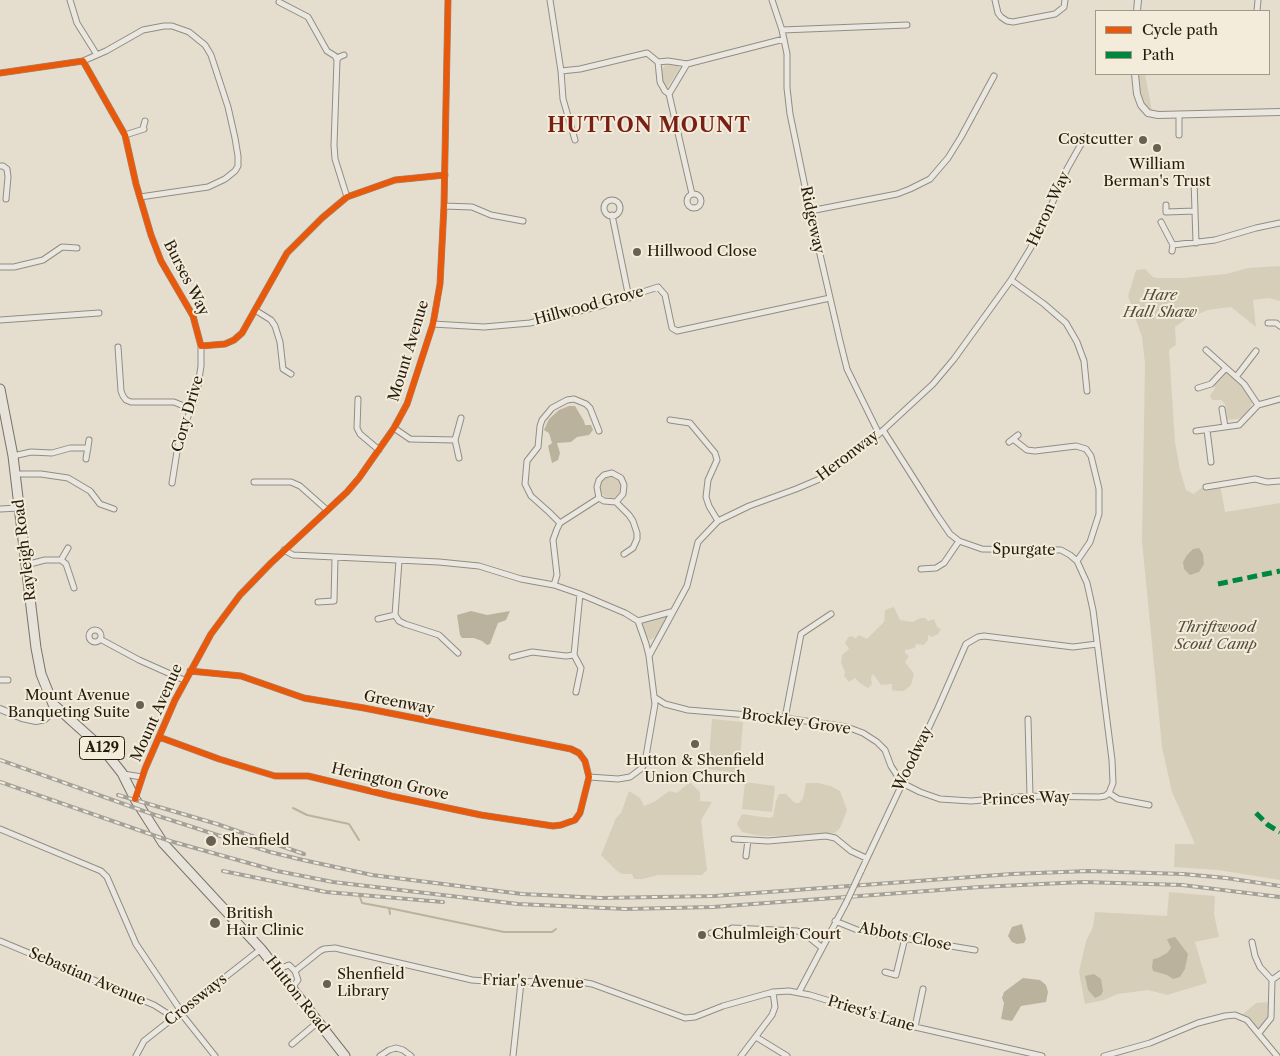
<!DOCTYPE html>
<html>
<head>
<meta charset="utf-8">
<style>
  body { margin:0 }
  #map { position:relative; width:1280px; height:1056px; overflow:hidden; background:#e5decf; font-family:"Libre Caslon Text",serif }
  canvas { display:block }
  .legend { position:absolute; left:1095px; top:10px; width:175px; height:65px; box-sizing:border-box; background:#f3ecdb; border:1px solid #a19989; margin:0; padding:6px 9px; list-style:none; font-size:15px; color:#261c0e }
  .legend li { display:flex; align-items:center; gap:10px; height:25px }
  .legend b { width:25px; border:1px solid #a19989 }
</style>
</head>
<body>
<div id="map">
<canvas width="1280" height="1056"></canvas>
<ul class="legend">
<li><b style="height:6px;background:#e8590c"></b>Cycle path</li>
<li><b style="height:6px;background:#00873e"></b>Path</li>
</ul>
</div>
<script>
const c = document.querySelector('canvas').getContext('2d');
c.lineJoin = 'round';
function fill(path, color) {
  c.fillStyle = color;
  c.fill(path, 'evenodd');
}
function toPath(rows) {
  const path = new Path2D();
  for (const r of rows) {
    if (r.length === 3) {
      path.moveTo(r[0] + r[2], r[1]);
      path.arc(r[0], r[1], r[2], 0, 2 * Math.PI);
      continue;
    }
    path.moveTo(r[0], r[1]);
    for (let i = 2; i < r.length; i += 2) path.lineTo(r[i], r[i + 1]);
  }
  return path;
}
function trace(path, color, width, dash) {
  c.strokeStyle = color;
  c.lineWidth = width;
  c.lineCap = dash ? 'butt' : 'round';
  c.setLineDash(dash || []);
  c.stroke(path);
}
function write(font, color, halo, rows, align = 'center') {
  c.font = font + ' "Libre Caslon Text",serif';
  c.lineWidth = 4;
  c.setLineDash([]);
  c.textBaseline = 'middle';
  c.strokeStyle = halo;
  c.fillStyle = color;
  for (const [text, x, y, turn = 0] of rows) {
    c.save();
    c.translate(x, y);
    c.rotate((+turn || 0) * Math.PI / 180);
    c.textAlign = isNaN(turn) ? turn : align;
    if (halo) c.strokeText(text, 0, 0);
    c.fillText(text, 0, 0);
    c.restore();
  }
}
const green = toPath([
  [669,64,677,65,680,68,667,88,662,81,661,71,664,66],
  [1135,74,1145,74,1152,111,1148,113,1141,105],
  [1280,266,1280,301,1269,298,1253,300,1256,327,1231,307,1208,310,1186,319,1175,327,1176,345,1169,350,1175,442,1180,470,1186,490,1194,494,1201,488,1220,484,1225,512,1280,503,1280,880,1218,870,1174,867,1175,844,1195,844,1172,792,1162,747,1142,541,1145,363,1142,337,1128,296,1136,270,1145,269,1153,277,1157,278,1184,278,1226,274,1248,268],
  [1226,372,1243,387,1252,402,1250,408,1242,417,1237,419,1227,420,1225,404,1221,400,1212,400,1210,396,1215,388,1214,384,1220,380],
  [611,487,11],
  [894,607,900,620,913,622,920,618,925,618,928,621,934,619,937,627,941,629,938,634,932,637,928,635,928,640,924,645,916,644,915,648,905,650,905,653,909,656,905,662,914,674,911,685,904,691,897,691,892,690,892,684,881,685,873,674,871,678,872,684,868,688,861,684,855,678,849,682,844,676,845,672,841,663,842,655,849,649,845,643,848,637,853,636,855,639,859,635,867,639,884,622,885,610],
  [665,615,667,617,664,624,657,636,650,640,647,638,641,622],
  [712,719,743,722,739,773,708,769],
  [690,782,700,792,700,801,712,802,701,820,707,870,702,875,658,875,643,879,634,879,632,874,622,874,617,871,601,855,616,818,621,813,629,791,640,798,644,806,654,802,669,791,677,793],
  [745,782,775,786,772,812,742,809],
  [806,783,818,783,831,786,840,791,847,810,840,828,835,833,777,836,760,836,742,832,737,824,742,814,769,818,773,817,776,801,779,794,786,794,795,803,799,803,803,798],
  [1169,892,1215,896,1214,914,1219,937,1195,942,1207,983,1167,995,1148,990,1118,994,1104,1000,1085,1004,1079,972,1086,941,1093,927,1095,912,1167,916],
  [1271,1002,1272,1013,1259,1033,1242,1017,1242,1015,1256,1003]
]);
const water = toPath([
  [569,406,575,406,584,421,585,425,591,425,593,430,589,435,577,437,571,442,557,443,560,453,558,460,552,463,548,446,552,443,549,433,544,430,549,419,559,410],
  [1199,548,1203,554,1204,564,1199,572,1190,575,1184,569,1183,562,1187,555,1193,549],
  [471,611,487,615,510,611,506,620,498,623,490,644,487,645,482,641,474,638,462,638,460,635,457,615],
  [1022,924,1026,939,1024,943,1017,944,1012,942,1008,936,1012,927],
  [1175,937,1188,954,1185,969,1180,977,1173,979,1167,975,1153,971,1152,967,1153,959,1158,958,1167,953,1171,948,1167,939],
  [1094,974,1101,979,1103,991,1101,995,1095,998,1088,990,1085,976],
  [1023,978,1040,980,1046,985,1048,992,1046,1002,1021,1006,1012,1021,1001,1019,1004,1003,1002,998,1004,992]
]);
const stream = toPath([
  [293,808,307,815,349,824,359,840],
  [360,897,362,903,389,908,390,914],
  [389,908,504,932,552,932,556,929]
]);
const minor = toPath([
  [70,0,77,23,97,55],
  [550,0,561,71,563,99,575,140],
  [772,0,782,30,787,54,787,88,790,114,810,211,840,341,847,369,879,434],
  [995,0,998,13,1001,17,1007,21,1013,22,1055,14,1064,7,1065,0],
  [279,2,308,17,327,51,335,56,337,60],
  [1257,11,1258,0],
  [782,30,907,25],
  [344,55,339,57,337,60,334,145,335,159,347,197],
  [83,61,106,51,143,30,164,26,172,26,189,32,205,45,211,55,228,107,235,138,238,156,238,166,235,171,225,179,208,187,140,197],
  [658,62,660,82,665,91,669,94,692,194],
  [561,71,580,69,647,53,658,62,668,61,687,64,784,39],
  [0,73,83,61,125,135,136,184,151,235,161,261,193,316,201,346,225,344,234,340,242,333,287,253,322,218,347,197,395,180,445,175],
  [669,94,687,64],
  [143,128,145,121],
  [125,135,144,129],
  [1179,135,1179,116],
  [0,166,3,166,7,169,8,177,6,199],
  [1194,180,1196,243],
  [694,201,7],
  [612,208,8],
  [1166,205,1166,212,1195,211],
  [444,206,472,207,491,215,523,221],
  [810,211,897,194,910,189,930,179,948,158,961,137,994,76],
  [612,215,629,298],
  [1161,222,1173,245,1172,251],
  [1173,245,1215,240,1256,228,1280,223],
  [0,267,14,267,43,260,62,247,77,248],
  [1011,280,1044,304,1066,323,1077,342,1084,361,1087,391],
  [255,310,271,320,275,326,280,342,283,369,291,374],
  [0,320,99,313],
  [1268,323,1276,323,1280,326],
  [433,324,484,327,530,323,600,306,658,287,665,295,672,328,677,331,830,298],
  [118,347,121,391,123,396,126,400,131,402,174,402,191,409],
  [1206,350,1244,384,1258,405],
  [1236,377,1256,351],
  [1198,388,1211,384,1226,368],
  [358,399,357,428,360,434,379,450],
  [1222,409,1225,427],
  [670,420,690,423,715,453,717,460,708,480,706,497,709,506,718,521],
  [394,428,410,439,455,440],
  [883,430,937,515,950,534,959,541,982,549,1061,550,1070,555,1077,561,1087,583,1093,610,1112,760,1113,783,1109,793],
  [1207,430,1211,462],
  [1196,431,1239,425,1258,405,1280,399],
  [1013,439,1027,450,1035,451,1076,446,1086,449,1091,456,1099,489,1099,514,1090,542,1077,561],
  [1009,442,1018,435],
  [13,456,31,452,52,453,70,448,88,448],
  [459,458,455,440,461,418],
  [86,459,89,440],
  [16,474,41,474,68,478,90,491,100,504,114,509],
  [254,482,291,482,300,486,327,510],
  [172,483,179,439,195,399,198,386,201,366,201,346],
  [1206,487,1255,479,1267,482,1280,481],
  [599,498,597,487,599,480,604,475,612,473,621,478,624,485,623,494,616,502],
  [0,509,19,508],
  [560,523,549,512,531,496,525,484,527,461,538,447,540,426,542,420,552,408,567,400,574,399,586,404,590,408,599,431],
  [284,550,293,555,439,562,479,566,521,579,554,585,580,594,625,613,638,621,646,644,649,656,655,704,645,762,642,768,630,777,618,779,589,777],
  [61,560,68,548],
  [26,565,45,560,61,560,66,564,74,588],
  [921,569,936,568,944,563,959,541],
  [554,585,557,575,553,540,557,529,560,523,599,498,604,501,616,502,629,515,633,521,637,533,637,539,633,548,624,554],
  [318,602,334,601,335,558],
  [395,615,399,561],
  [378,619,395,615,399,621,405,624,439,635,458,653],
  [638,621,671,612],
  [95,636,6],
  [100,639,139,660,184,680],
  [574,655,581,668,576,692],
  [649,656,687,586,698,542,718,521,749,506,796,489,822,478,879,434,933,384,954,359,1011,280,1030,249,1044,222,1067,169,1085,137],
  [512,657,532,652,566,656,574,655,580,594],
  [0,680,8,680],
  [654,697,665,704,688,710,785,718,847,727,863,733,877,742,885,750,891,766,902,783,920,792,940,799,971,801,1030,796,1099,797,1105,796,1109,793,1118,799,1149,805],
  [785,718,801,634,831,614],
  [1028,719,1030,796],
  [159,737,219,759,275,776,308,776,391,796,481,815,553,826,561,825,575,820,580,813,589,777,585,761,579,753,571,749,364,708,304,698,241,676,190,671],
  [123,774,142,777],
  [135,799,145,769,175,700,211,634,240,595,271,563,347,492,359,478,394,428,407,404,433,324,440,284,444,206,448,0],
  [0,829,101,871,107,877,136,944,181,1011],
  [734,839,768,841,826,836,835,838,851,851,866,858],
  [746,856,748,840],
  [861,871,938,708,966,644,978,637,984,636,1073,647,1097,644],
  [835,921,860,931,975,950],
  [711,933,726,932,732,928,797,931,805,934,821,947],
  [0,941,154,1005,173,1017],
  [1252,942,1255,956,1260,967,1272,980],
  [278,969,289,965,295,971,298,980,292,988],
  [295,971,320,951,324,949,335,948,472,980,485,981,581,982,592,984,685,1018,695,1017,723,1006,773,992],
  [885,972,896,975,905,938],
  [799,992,846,903],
  [180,1012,215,1056],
  [915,1027,923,989],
  [1259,1033,1271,1018,1272,980,1280,974],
  [756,1037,787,1056],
  [292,1044,318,1022],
  [136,1056,144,1041,261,949],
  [380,1056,389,1050,396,1048,403,1050,411,1056],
  [513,1056,521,982],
  [741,1056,772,1015,775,1007,773,992,789,991,810,995,915,1027,1042,1056],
  [1104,1056,1150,1043,1198,1023,1225,1016,1235,1015,1247,1020,1277,1056]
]);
const tertiary = toPath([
  [1137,11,1138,0],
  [1135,74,1137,94,1141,105,1148,113,1158,115,1280,112],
  [0,709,22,718,36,721,45,719,56,708]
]);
const primary = toPath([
  [0,389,13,456,36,648,41,674,53,704,103,749,122,773,135,799,163,843,261,949,345,1056]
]);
const rail = toPath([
  [0,760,152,814,270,852,303,860,372,875,522,894,601,898,714,896,1012,874,1088,871,1183,874,1226,878,1280,886],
  [0,782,170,841,277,871,333,882,518,904,626,909,713,907,980,887,1083,882,1182,885,1280,897],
  [118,795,217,824,304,854],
  [223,871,326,892,443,902]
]);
const minorBridge = toPath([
  [846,903,861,871]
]);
const quiet = toPath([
  [1218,584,1280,571],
  [1256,813,1268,825,1280,832]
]);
const cycleway = toPath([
  [0,73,83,61,125,135,136,184,151,235,161,261,193,316,201,346,225,344,234,340,242,333,287,253,322,218,347,197,395,180,445,175],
  [159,737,219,759,275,776,308,776,391,796,481,815,553,826,561,825,575,820,580,813,589,777,585,761,579,753,571,749,364,708,304,698,241,676,190,671],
  [135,799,145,769,175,700,211,634,240,595,271,563,347,492,359,478,394,428,407,404,433,324,440,284,444,206,448,0]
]);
const markers = [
  [1143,140,5,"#696052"],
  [1157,148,5,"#696052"],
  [637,252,5,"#696052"],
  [140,705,5,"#696052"],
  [695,744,5,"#696052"],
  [211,841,6,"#696052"],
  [215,923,6,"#696052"],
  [702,935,5,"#696052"],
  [327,984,5,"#696052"]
];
const shields = [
  [102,748,45]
];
const shieldNames = [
  ["A129",102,748]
];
const poiNames = [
  ["Costcutter",1133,140,"right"],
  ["William",1157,165,"center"],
  ["Berman's Trust",1157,182,"center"],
  ["Hillwood Close",647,252],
  ["Mount Avenue",130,696,"right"],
  ["Banqueting Suite",130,713,"right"],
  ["Hutton & Shenfield",695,761,"center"],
  ["Union Church",695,778,"center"],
  ["Shenfield",222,841],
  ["British",226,914],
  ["Hair Clinic",226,931],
  ["Chulmleigh Court",712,935],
  ["Shenfield",337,975],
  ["Library",337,992]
];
const streetNames = [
  ["Heron Way",1049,209,-65],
  ["Ridgeway",812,220,78],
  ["Burses Way",186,278,63],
  ["Hillwood Grove",589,306,-15],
  ["Mount Avenue",409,351,-73],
  ["Cory Drive",188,414,-74],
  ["Heronway",848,456,-37],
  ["Rayleigh Road",25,550,-97],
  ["Spurgate",1024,550,1],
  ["Greenway",399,703,11],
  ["Mount Avenue",157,713,-66],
  ["Brockley Grove",796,722,8],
  ["Woodway",913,759,-64],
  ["Herington Grove",390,782,13],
  ["Princes Way",1026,799,-2],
  ["Abbots Close",905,937,11],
  ["Sebastian Avenue",87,977,23],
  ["Friar's Avenue",533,982,2],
  ["Hutton Road",297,995,52],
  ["Crossways",196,1000,-38],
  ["Priest's Lane",871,1014,17]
];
const parkNames = [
  ["Hare",1160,296],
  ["Hall Shaw",1160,313],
  ["Thriftwood",1216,628],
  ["Scout Camp",1216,645]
];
const districtNames = [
  ["HUTTON MOUNT",649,126]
];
fill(green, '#d7ceba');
fill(water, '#bbb29d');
trace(stream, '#bbb29d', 2);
trace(minor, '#928d83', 7);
trace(tertiary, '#928d83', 8);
trace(primary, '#787369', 11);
trace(minor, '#eae7e0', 5);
trace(tertiary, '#eae7e0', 6);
trace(primary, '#e7e3db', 9);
trace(rail, '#a4a19a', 4);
trace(rail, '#f3ecdb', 2, [5.5]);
trace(minorBridge, '#928d83', 7, []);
trace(minorBridge, '#eae7e0', 5);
trace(quiet, '#00873e', 5, [10, 5]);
trace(cycleway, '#e8590c', 6);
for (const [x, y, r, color] of markers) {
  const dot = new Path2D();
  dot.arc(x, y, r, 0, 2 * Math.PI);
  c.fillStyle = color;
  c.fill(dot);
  trace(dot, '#f3ecdb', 2);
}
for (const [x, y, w] of shields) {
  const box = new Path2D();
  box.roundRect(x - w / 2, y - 11.5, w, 23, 4);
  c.fillStyle = '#f3ecdb';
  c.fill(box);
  trace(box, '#261c0e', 1);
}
write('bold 14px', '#261c0e', null, shieldNames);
write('15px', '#261c0e', '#f3ecdb', poiNames, 'left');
write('15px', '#261c0e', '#f3ecdb', streetNames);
write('italic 15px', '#584d3c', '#f3ecdb', parkNames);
c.letterSpacing = '1px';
write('bold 20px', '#7a1f14', '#f3ecdb', districtNames);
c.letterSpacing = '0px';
</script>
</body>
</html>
